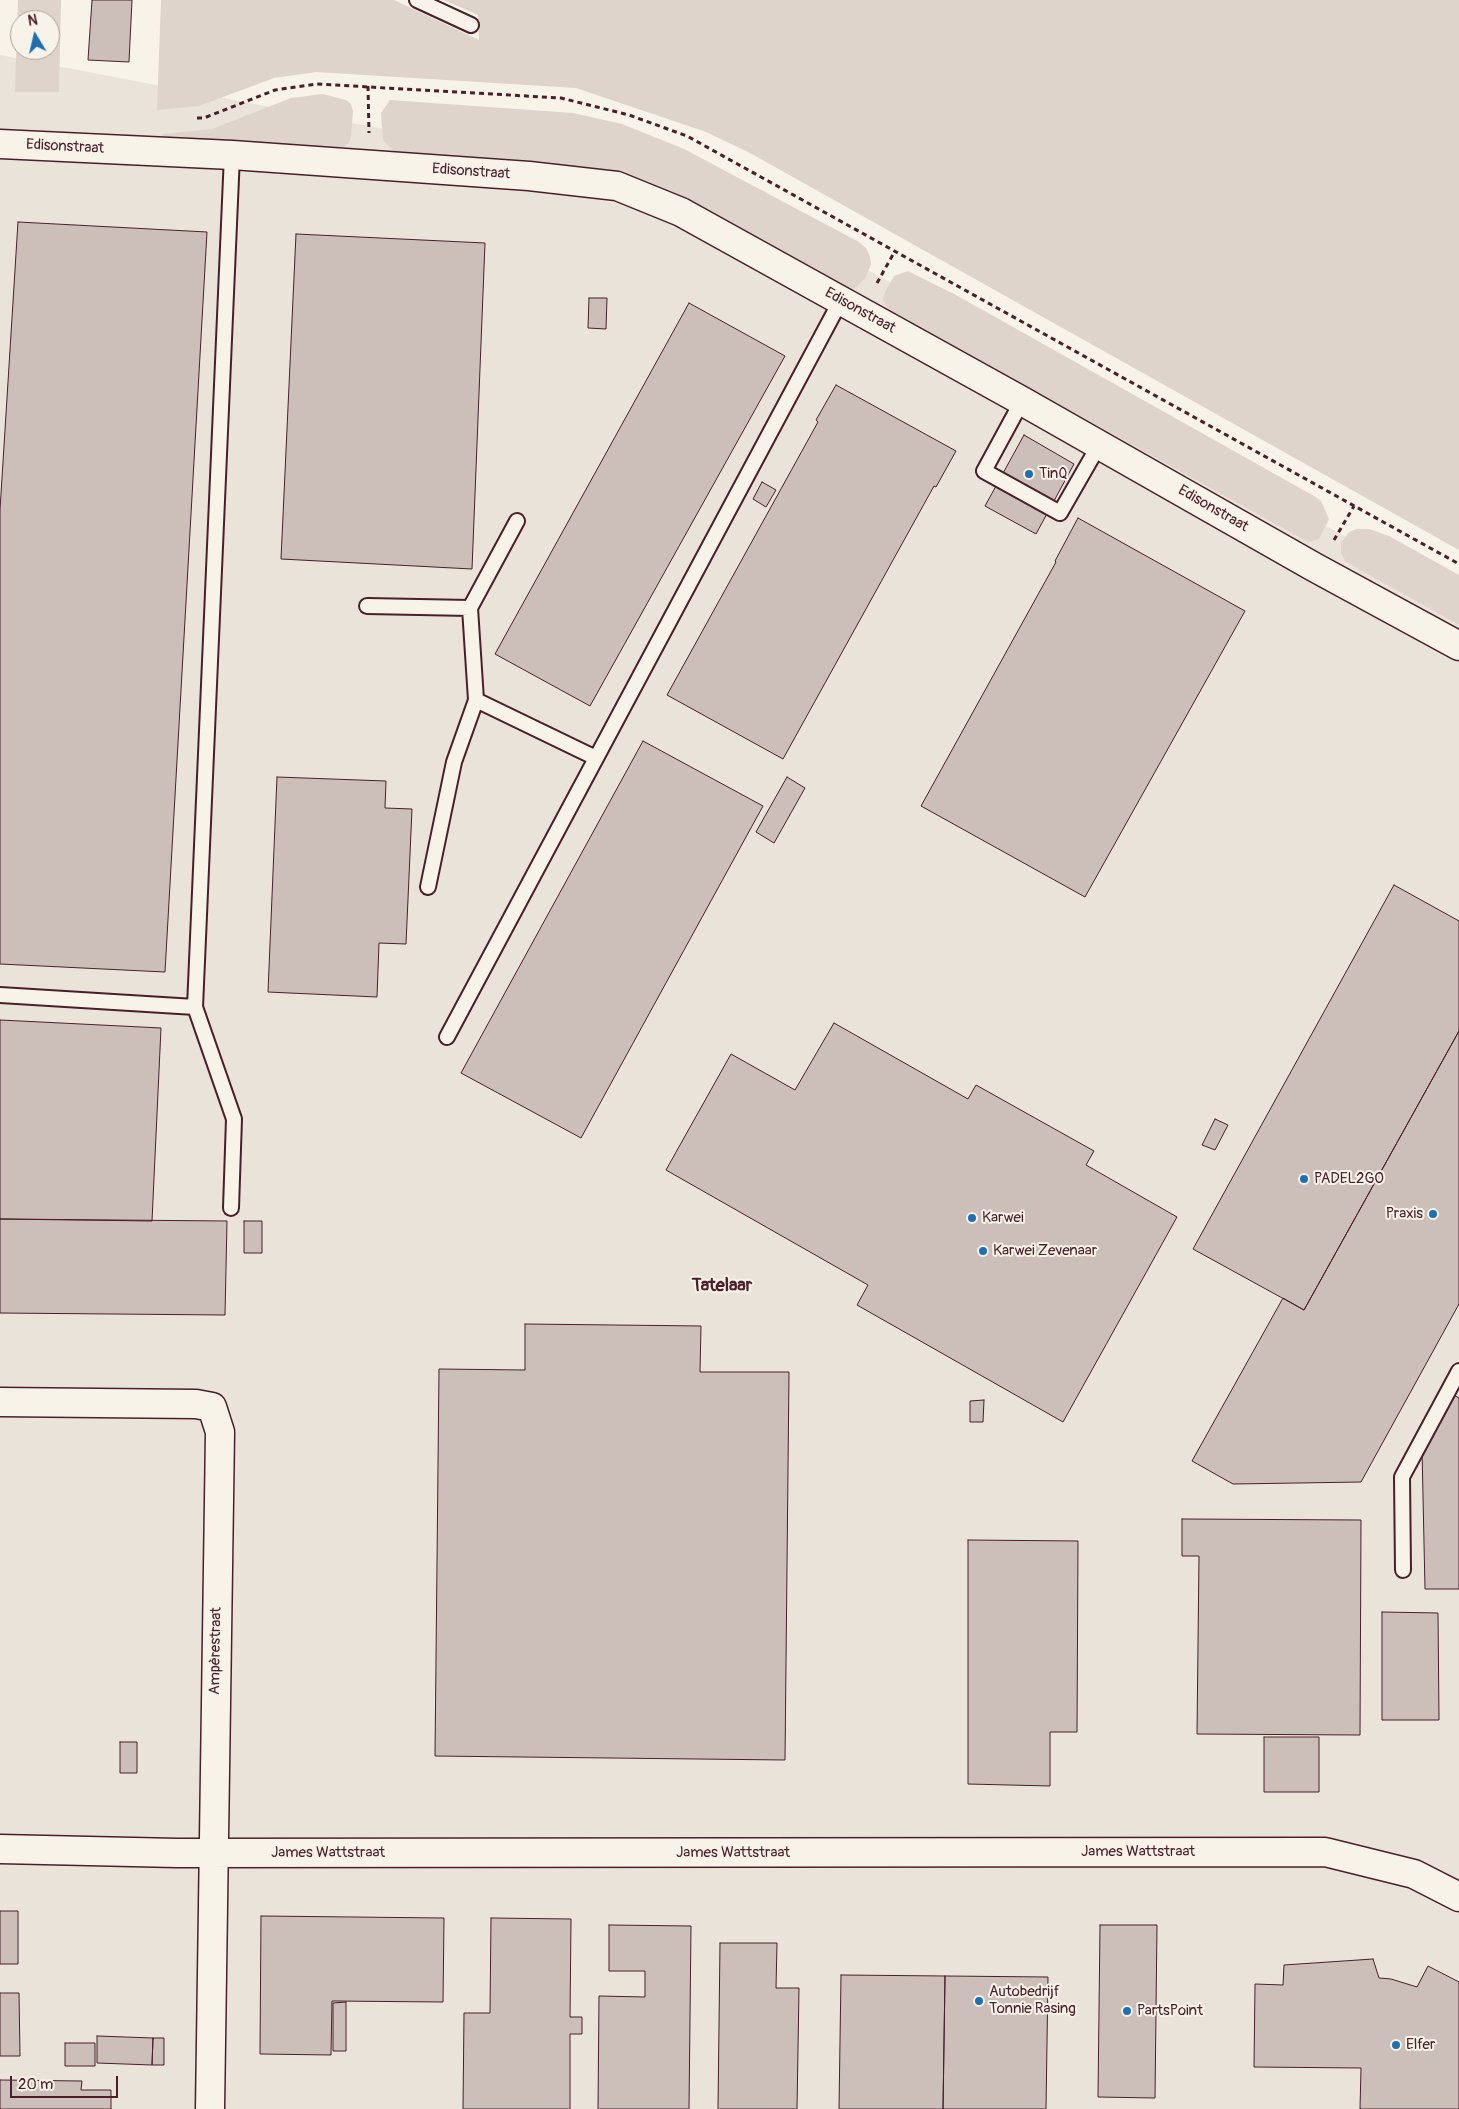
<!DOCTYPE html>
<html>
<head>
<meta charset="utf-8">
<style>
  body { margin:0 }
  #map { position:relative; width:1459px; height:2109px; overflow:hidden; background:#f7f3e8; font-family:Pangolin,sans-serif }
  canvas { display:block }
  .north { position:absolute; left:10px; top:10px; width:50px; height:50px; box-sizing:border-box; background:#f7f3e8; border:1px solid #b29e9c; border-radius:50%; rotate:351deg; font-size:14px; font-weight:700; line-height:20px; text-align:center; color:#4a1f2b }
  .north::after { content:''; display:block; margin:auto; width:18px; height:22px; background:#1f6fb2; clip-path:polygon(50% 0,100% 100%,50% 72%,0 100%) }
  .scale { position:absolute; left:10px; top:2076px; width:108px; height:22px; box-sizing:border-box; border:2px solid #4a1f2b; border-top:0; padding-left:6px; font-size:15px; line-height:18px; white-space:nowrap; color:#4a1f2b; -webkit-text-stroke:4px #f7f3e8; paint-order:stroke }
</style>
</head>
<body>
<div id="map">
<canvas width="1459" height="2109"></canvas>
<div class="north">N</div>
<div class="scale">20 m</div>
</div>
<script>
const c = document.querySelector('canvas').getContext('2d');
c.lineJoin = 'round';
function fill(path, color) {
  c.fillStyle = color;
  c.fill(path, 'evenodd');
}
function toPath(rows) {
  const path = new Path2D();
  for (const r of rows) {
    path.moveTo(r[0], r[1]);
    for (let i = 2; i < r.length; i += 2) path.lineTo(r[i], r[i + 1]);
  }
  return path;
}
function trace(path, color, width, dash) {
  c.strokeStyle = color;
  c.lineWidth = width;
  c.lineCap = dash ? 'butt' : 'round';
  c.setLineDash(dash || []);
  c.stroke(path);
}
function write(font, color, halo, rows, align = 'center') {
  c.font = font + ' Pangolin,sans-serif';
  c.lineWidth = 4;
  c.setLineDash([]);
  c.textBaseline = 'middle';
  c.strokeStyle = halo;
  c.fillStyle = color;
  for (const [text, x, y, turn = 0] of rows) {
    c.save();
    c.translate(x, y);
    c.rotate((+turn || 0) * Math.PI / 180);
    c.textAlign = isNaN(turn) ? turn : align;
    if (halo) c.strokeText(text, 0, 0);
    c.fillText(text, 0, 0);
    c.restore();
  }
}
const built = toPath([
  [0,55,737,197,1459,600,1459,2109,0,2109]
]);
const green = toPath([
  [18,0,61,0,59,92,15,92],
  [20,20,50,20,50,50,20,50],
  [161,0,394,0,479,40,478,15,444,0,1459,0,1459,550,750,153,706,132,576,88,316,72,274,78,199,106,157,110],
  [323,94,346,100,351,104,353,111,351,137,349,143,338,150,162,141,163,134,212,129,291,98],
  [390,100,573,113,622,124,684,149,859,242,866,248,870,257,871,264,866,277,853,290,680,197,610,174,513,159,395,152,383,140,381,113],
  [908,271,956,295,1314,496,1321,501,1329,519,1319,539,1308,542,889,310,883,300,885,292,894,276],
  [1357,529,1369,529,1389,536,1459,575,1459,625,1346,562,1341,553,1341,543,1349,532]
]);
const building = toPath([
  [92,0,132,0,129,62,88,60,92,0],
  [18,222,207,232,165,972,0,964,0,510,18,222],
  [296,234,485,243,472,569,281,559,296,234],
  [589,298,607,298,606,329,588,328,589,298],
  [689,303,785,356,590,706,495,654,689,303],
  [836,385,956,451,936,487,934,486,783,759,667,695,818,422,816,420,836,385],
  [1024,435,1074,464,1036,534,985,506,1024,435],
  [762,482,776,490,766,507,753,499,762,482],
  [1078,518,1245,611,1085,897,921,806,1056,562,1055,561,1078,518],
  [643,741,763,806,581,1138,461,1073,643,741],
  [277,777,386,781,385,808,412,809,406,944,379,943,377,997,268,992,277,777],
  [787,777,805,788,774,843,756,832,787,777],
  [1394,885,1459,921,1459,1031,1304,1310,1193,1249,1394,885],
  [0,1020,161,1028,152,1221,0,1219,0,1020],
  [834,1023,968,1099,976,1085,1094,1151,1086,1165,1177,1217,1063,1422,857,1305,868,1285,666,1170,731,1054,795,1090,834,1023],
  [1459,1031,1459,1304,1361,1482,1233,1484,1192,1461,1283,1298,1304,1310,1459,1031],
  [1215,1119,1228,1125,1215,1150,1202,1145,1215,1119],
  [0,1219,227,1221,225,1315,0,1313,0,1219],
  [244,1221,262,1221,262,1253,244,1253,244,1221],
  [525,1324,701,1326,700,1372,789,1372,785,1760,435,1756,439,1369,525,1370,525,1324],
  [1452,1394,1459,1398,1459,1589,1425,1589,1422,1450,1452,1394],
  [984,1400,983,1422,970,1422,970,1401,984,1400],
  [1182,1519,1361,1520,1360,1735,1197,1734,1199,1556,1182,1556,1182,1519],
  [968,1540,1078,1541,1077,1732,1050,1732,1050,1786,968,1784,968,1540],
  [1382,1612,1438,1613,1439,1720,1382,1720,1382,1612],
  [1264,1737,1319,1737,1319,1792,1264,1792,1264,1737],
  [120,1742,137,1742,137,1773,120,1773,120,1742],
  [0,1911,18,1911,18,1964,0,1964,0,1911],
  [261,1916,444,1918,443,2002,332,2001,331,2055,260,2054,261,1916],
  [491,1918,571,1919,570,2017,582,2017,582,2034,570,2034,570,2109,463,2109,464,2013,490,2013,491,1918],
  [609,1925,691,1926,689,2109,598,2109,599,1996,645,1997,645,1971,609,1971,609,1925],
  [1100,1925,1157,1925,1155,2098,1098,2097,1100,1925],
  [720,1943,777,1943,776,1988,799,1988,797,2109,718,2109,720,1943],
  [1373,1959,1379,1978,1391,1979,1417,1987,1428,1966,1459,1982,1459,2109,1360,2109,1361,2068,1254,2067,1255,1984,1283,1985,1284,1965,1373,1959],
  [841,1975,945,1976,943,2109,839,2109,841,1975],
  [945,1976,1048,1977,1046,2109,943,2109,945,1976],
  [0,1993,19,1993,20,2056,0,2056,0,1993],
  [346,2002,346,2051,333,2051,333,2003,346,2002],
  [97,2036,153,2038,152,2065,97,2063,97,2036],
  [153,2038,164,2038,164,2065,152,2065,153,2038],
  [65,2043,95,2043,95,2066,65,2066,65,2043],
  [0,2080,82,2081,81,2090,111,2090,111,2109,0,2109,0,2080]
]);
const path = toPath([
  [368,86,369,133],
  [197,118,204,118,275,90,317,84,561,98,629,115,687,136,1459,564],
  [877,283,895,251],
  [1334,540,1354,506]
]);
const service = toPath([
  [417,0,471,25],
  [1022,401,984,471,1060,513,1099,445],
  [367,606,470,608,476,700,596,758],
  [470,608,517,521],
  [428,887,454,762,476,700],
  [0,995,195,1007],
  [447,1037,841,300],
  [231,1208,234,1119,195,1007,232,155],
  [1403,1570,1402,1477,1459,1371]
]);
const minor = toPath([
  [0,144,232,155,529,176,617,186,681,212,1022,401,1314,567,1459,646],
  [0,1402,196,1404,212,1407,220,1432,210,2109],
  [0,1849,177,1853,1325,1852,1414,1874,1459,1897]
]);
const markers = [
  [1029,474,5,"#1f6fb2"],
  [1304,1179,5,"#1f6fb2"],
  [1433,1214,5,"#1f6fb2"],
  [972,1218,5,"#1f6fb2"],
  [983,1251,5,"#1f6fb2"],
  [979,2001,5,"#1f6fb2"],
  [1127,2011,5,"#1f6fb2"],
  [1396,2045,5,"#1f6fb2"]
];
const streetNames = [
  ["Edisonstraat",65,147,3],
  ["Edisonstraat",471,172,4],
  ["Edisonstraat",860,311,29],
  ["Edisonstraat",1213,509,30],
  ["Ampèrestraat",216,1651,-89],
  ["James Wattstraat",1138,1852],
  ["James Wattstraat",328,1853],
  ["James Wattstraat",733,1853]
];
const poiNames = [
  ["TinQ",1039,474],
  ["PADEL2GO",1314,1179],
  ["Praxis",1423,1214,"right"],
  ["Karwei",982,1218],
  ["Karwei Zevenaar",993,1251],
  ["Autobedrijf",989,1992],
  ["Tonnie Rasing",989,2009],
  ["PartsPoint",1137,2011],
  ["Elfer",1406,2045]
];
const quarterNames = [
  ["Tatelaar",722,1286]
];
fill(built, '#eae3da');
fill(green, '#ded4cc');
fill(building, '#ccbfb9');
trace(building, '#4a1f2b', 1);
trace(service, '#4a1f2b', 18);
trace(minor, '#4a1f2b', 31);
trace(path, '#4a1f2b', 3, [5, 4]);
trace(service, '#f7f3e8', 14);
trace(minor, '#f7f3e8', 28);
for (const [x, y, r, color] of markers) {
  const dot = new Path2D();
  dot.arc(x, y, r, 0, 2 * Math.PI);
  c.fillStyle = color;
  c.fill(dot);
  trace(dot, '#f7f3e8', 2);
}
write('15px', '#4a1f2b', '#f7f3e8', streetNames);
write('15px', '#4a1f2b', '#f7f3e8', poiNames, 'left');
write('bold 18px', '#4a1f2b', '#f7f3e8', quarterNames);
</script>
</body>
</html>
